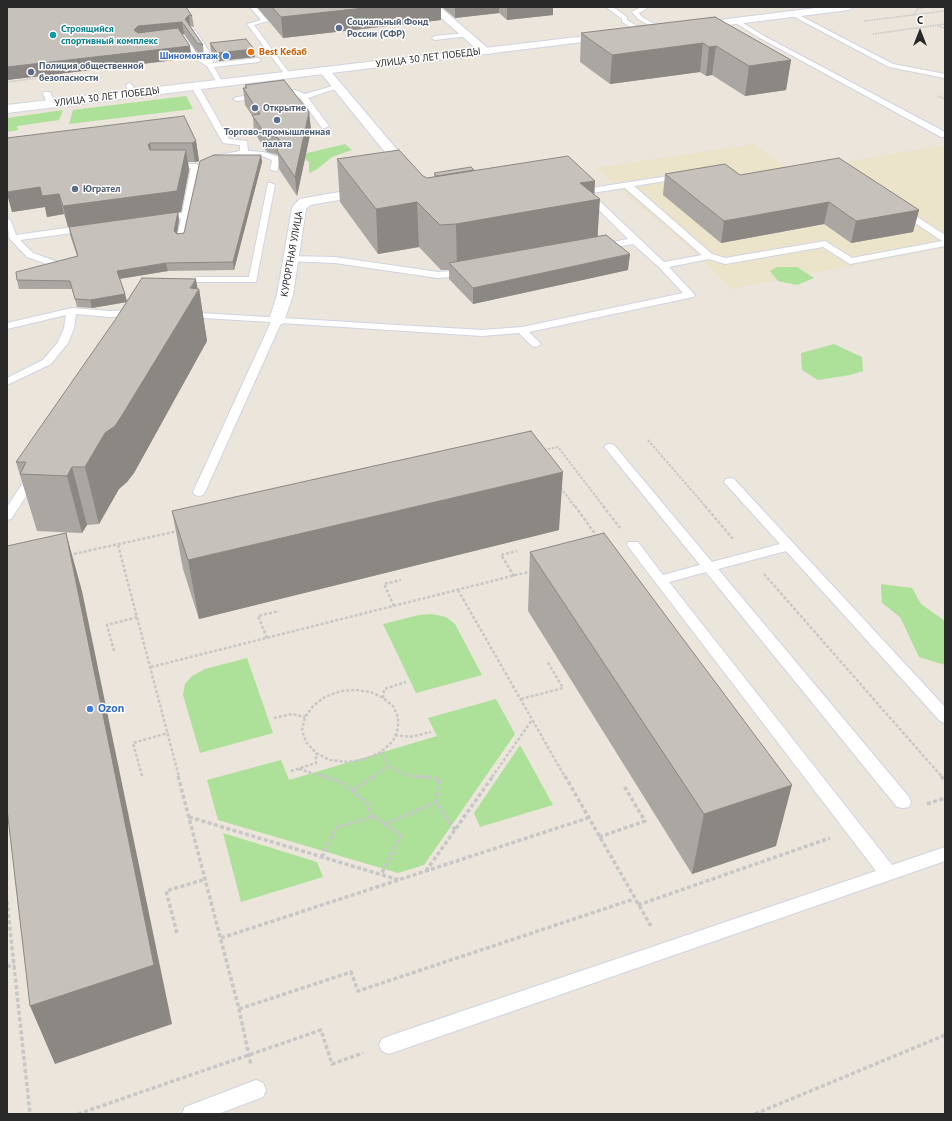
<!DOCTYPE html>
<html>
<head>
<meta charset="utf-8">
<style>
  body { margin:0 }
  #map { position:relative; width:952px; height:1121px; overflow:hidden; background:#ebe5db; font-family:"PT Sans",sans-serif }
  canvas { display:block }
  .frame { position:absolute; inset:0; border:8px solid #292929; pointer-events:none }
  .north { position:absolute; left:900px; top:12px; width:40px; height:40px; -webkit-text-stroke:3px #fff; paint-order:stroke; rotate:0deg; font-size:11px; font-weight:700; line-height:16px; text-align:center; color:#292929 }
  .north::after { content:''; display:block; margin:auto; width:14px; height:18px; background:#292929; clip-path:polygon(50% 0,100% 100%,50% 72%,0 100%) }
</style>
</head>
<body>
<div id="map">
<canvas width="952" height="1121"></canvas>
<div class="frame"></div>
<div class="north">С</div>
</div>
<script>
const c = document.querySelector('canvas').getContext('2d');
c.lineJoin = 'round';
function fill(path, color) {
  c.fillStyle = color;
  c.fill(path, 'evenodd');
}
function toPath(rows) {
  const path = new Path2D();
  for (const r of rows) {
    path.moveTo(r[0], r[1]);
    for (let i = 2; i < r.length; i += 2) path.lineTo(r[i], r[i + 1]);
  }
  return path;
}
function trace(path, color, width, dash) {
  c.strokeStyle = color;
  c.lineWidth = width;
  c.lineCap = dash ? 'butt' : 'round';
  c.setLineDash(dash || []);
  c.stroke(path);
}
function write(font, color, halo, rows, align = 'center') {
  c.font = font + ' "PT Sans",sans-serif';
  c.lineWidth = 3;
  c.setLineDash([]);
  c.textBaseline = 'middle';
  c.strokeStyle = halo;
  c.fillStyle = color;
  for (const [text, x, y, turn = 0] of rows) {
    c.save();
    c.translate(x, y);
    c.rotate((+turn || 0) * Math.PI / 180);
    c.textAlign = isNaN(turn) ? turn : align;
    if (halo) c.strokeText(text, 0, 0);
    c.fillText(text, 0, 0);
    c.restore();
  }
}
const education = toPath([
  [753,144,792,171,945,145,945,248,731,289,700,258,596,168]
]);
const green = toPath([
  [186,96,193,109,69,124,73,110],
  [63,110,59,120,17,126,18,130,7,132,7,118],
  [345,144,352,150,332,157,316,170,309,173,309,162,299,155],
  [777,267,797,267,814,278,797,285,778,281,770,271],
  [834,344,862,357,863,371,850,375,818,380,802,370,801,353],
  [881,584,912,588,921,604,945,621,945,665,919,657,900,617,882,603],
  [432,614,446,617,455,624,482,675,416,693,383,624,419,615],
  [247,658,273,733,200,753,183,695,185,684,192,676,205,669],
  [496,699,515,734,424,865,398,873,218,820,207,780,281,760,289,780,437,736,428,718],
  [520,745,553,805,480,827,474,813],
  [223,833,317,862,323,877,241,902]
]);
const pathFar3 = toPath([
  [913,15,919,8,928,7],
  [864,21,945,11],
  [938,26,945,28],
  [873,34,945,24],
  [7,82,37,78],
  [938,96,945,99]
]);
const pathFar2 = toPath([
  [648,440,706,507],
  [544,450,558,447,604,507],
  [561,488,575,507]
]);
const pathFar1 = toPath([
  [575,506,598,538],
  [603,506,620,528],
  [705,506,733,539],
  [118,545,179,777],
  [69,555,178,531],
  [764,574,942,777],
  [514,576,501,555,517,551],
  [458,590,565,777],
  [394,606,384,584,401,580],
  [267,638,258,616,279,611],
  [114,651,107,625,138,617],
  [151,667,532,571],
  [356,690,371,692,383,698,393,706,398,717,398,728,393,741,381,752,366,759,348,762,330,760,316,753,306,742,302,730,305,717,313,706,325,697,341,691,356,690],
  [383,698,384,689,406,682],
  [521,699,563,688,547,661],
  [274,718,292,714,305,717],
  [395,735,410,737,431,732],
  [381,752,389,766,405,775,424,777],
  [299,769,325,777],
  [291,771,316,763,316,753],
  [142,776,133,743,168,733],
  [372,777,389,766],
  [492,777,532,720]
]);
const path = toPath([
  [178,776,239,1009,251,1065],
  [322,776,341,782,367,803,373,816],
  [415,776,440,779,436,802],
  [565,776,652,928],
  [941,776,945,781],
  [353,790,374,776],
  [927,804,945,798],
  [189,817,399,880],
  [386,824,436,802,455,830],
  [599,837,645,821,624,786],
  [322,857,336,828,373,816,401,835,381,875],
  [426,871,493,776],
  [7,901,30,1114],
  [638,905,830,838],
  [177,933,166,891,206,879],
  [221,938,588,818],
  [7,967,14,964],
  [239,1009,351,972,358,991,634,899],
  [78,1114,321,1030,332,1064,363,1053],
  [755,1114,945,1035]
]);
const service = toPath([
  [250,7,256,7,268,21,254,25,290,74,290,76,286,76,247,24,261,20,250,7],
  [606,7,613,7,627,17,627,20,646,32,641,33,622,22,622,19,606,7],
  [641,7,649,7,639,13,642,17,663,29,663,31,659,31,638,19,632,12,641,7],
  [791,13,795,13,893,64,945,74,945,78,889,67,791,15,791,13],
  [734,20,738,20,764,36,945,132,945,137,941,137,760,38,734,22,734,20],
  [191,30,196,31,212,56,213,63,258,58,261,60,258,62,214,67,223,83,218,84,207,66,194,58,180,38,177,36,180,34,184,35,198,56,206,60,206,56,190,31,191,30],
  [466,33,469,35,468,36,435,40,432,38,435,36,466,33],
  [129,83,132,85,137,93,136,95,133,95,129,93,126,85,129,83],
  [195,84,199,86,229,139,247,141,248,151,263,152,279,157,280,159,277,171,274,171,270,169,272,160,262,156,244,155,214,160,214,156,240,151,240,145,223,143,191,86,195,84],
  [336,85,340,87,338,88,308,98,329,126,325,128,322,128,301,99,294,94,237,101,233,99,237,97,295,90,305,94,336,85],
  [44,92,50,92,55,103,54,105,48,105,43,94,44,92],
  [168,164,196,164,200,166,185,238,181,241,177,238,181,218,162,222,158,219,162,216,182,213,191,168,168,168,168,164],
  [681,174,684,174,684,178,634,186,712,254,725,258,825,241,852,258,942,241,899,212,898,210,899,208,902,207,945,235,945,246,850,264,823,247,725,264,709,259,669,267,693,293,695,295,693,297,529,332,541,344,536,347,532,346,519,333,482,336,281,323,205,492,203,495,199,496,195,495,193,492,271,322,186,317,181,314,183,312,482,330,522,327,683,293,659,267,633,244,601,250,598,249,596,247,598,245,628,239,581,192,585,189,681,174],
  [625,188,702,255,664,262,591,193,625,188],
  [268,183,271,183,275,185,256,282,194,282,192,280,197,277,249,277,268,183],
  [7,218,11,221,16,235,87,225,91,228,87,231,20,240,33,253,61,263,63,265,58,268,27,257,9,238,7,218],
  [290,256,335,257,438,272,466,270,471,273,466,276,438,278,335,263,287,261,285,259,290,256],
  [72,308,109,311,136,310,141,313,136,316,109,317,76,314,74,328,68,343,51,364,7,385,7,378,43,360,58,342,64,328,66,315,7,329,7,323,72,308],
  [610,444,614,445,712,562,780,544,724,482,726,479,730,478,734,479,945,707,945,723,940,721,786,551,718,569,909,797,911,802,909,807,903,808,897,807,706,572,669,582,892,865,945,847,945,861,389,1054,382,1051,379,1045,382,1039,389,1036,876,871,627,545,628,542,638,542,663,575,700,565,606,449,604,447,606,445,610,444],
  [34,471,38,472,40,475,11,519,7,520,7,507,30,472,34,471],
  [256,1080,263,1083,266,1090,263,1097,218,1114,182,1114,185,1107,256,1080]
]);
const minor = toPath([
  [429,7,440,7,490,50,492,52,490,54,482,54,429,7],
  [324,67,328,68,415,171,417,174,415,177,410,178,405,177,320,72,318,70,320,68,324,67],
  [368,187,373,188,375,191,373,194,310,205,306,209,293,295,283,324,277,325,271,324,269,320,277,295,292,208,294,205,300,199,305,198,368,187]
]);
const secondary = toPath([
  [824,7,854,7,849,10,695,29,690,26,695,23,824,7],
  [611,33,615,34,616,36,615,38,7,113,7,105,611,33]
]);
const wall = toPath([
  [7,7,186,7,192,16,194,27,190,26,203,45,204,56,199,55,184,34,182,34,192,58,7,80],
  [257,7,441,7,441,20,283,38],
  [442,7,553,7,553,15,507,20,499,13,455,18],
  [715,17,791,60,786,90,745,96,712,75,706,76,700,72,610,84,580,62,581,33],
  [210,43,254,49,255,57,218,61,211,51],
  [245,85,309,112,311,130,297,196,279,169,278,155,267,152,254,132,253,117,245,105,243,88,245,88],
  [7,138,196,141,199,161,195,162,188,162,189,170,181,212,178,212,179,220,177,234,184,233,261,155,262,162,234,270,168,271,120,279,125,294,127,302,92,308,77,307,72,289,19,289,17,280,77,256,70,235,69,227,168,213,68,227,64,214,47,217,45,207,12,212],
  [337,159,423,176,427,178,434,177,434,173,474,170,595,181,594,194,598,237,628,270,473,304,449,279,449,270,441,270,419,247,378,254,340,202],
  [665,174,740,175,919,210,913,232,851,243,824,224,721,243,663,195],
  [197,289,199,289,207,341,134,473,127,482,119,489,99,524,87,525,82,533,37,531,16,462],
  [172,511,559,530,199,619,183,569],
  [530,552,776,846,692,874,528,611]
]);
const shadedWall = toPath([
  [373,7,441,7,441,20,283,38,281,17],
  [455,7,499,7,499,13,455,18],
  [507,7,553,7,553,15,507,20],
  [189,15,190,26,185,19],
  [182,22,184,34,140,38,134,30,138,26],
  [703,43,700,72,610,84,612,55],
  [190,46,192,58,7,80,7,67],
  [716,46,712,75,706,76,709,47],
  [254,49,255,57,218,61,217,53],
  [791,60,786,90,745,96,749,66],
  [309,112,311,130,297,196,295,177],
  [196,141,199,161,195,162,192,143],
  [150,143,153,162,148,145],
  [186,150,189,170,181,212,68,227,63,206],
  [261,155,262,162,234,270,233,262],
  [595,181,594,200,600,199,597,244,457,270,456,224,580,183],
  [40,187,59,194,64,214,47,217,45,207,12,212,7,194,7,192],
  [417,202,419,247,378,254,376,209],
  [829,202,824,224,721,243,724,221],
  [919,210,913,232,851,243,856,221],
  [178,212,179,220,176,239,174,231],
  [630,254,628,270,473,304,473,288],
  [166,263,168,271,118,279,117,271],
  [196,279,198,291,199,289,207,341,134,473,127,482,119,489,99,524,85,467],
  [125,294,127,302,92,308,90,300],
  [72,467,87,525,82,533,67,476],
  [563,472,559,530,199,619,188,560],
  [66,533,82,591,172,1024,55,1064,30,1006],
  [792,785,776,846,692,874,704,814]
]);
const building = toPath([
  [7,7,186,7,192,16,189,15,185,19,203,45,197,43,182,22,138,26,134,30,138,33,178,28,190,46,7,67,7,7],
  [272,7,373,7,281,17,272,7],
  [715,17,791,60,749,66,716,46,709,47,703,43,612,55,581,33,715,17],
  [246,39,254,49,217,53,210,43,246,39],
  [284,80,309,112,295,177,277,151,280,141,278,138,265,134,252,115,260,114,243,88,247,88,245,85,284,80],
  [184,116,196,141,192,143,150,143,148,145,150,150,186,150,177,191,63,206,59,194,42,196,40,187,7,192,7,138,184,116],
  [399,150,423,176,427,178,568,156,595,181,580,183,600,199,456,224,440,225,417,202,376,209,337,159,399,150],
  [214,155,261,155,233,262,166,263,117,271,125,294,90,300,75,299,70,281,17,280,16,272,78,256,69,227,178,212,174,231,177,234,184,233,200,161,214,155],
  [839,158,919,210,856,221,829,202,724,221,665,174,725,164,740,175,839,158],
  [471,167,474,170,437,176,434,173,471,167],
  [606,235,630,254,473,288,449,263,606,235],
  [142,278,196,279,190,288,199,289,121,417,115,426,105,433,85,467,72,467,67,476,20,474,26,462,16,462,115,320,142,278],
  [531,431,563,472,188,560,172,511,531,431],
  [66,533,154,965,30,1006,7,809,7,546,66,533],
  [604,533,792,785,704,814,530,552,604,533]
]);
const markers = [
  [339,28,4,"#5c6f8a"],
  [53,35,4,"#0f9aa8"],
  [251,52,4,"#e8710a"],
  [226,56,4,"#3f7fe0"],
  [31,72,4,"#5c6f8a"],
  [255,108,4,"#5c6f8a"],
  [277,120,4,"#5c6f8a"],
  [75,189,4,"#5c6f8a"],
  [90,709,4,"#3f7fe0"]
];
const farServicenames = [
  ["Социальный Фонд",347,22],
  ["России (СФР)",347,34],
  ["Полиция общественной",39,66],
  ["безопасности",39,78],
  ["Открытие",263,108],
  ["Торгово-промышленная",277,132,"center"],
  ["палата",277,144,"center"],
  ["Югрател",83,189]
];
const farCulturenames = [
  ["Строящийся",61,29],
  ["спортивный комплекс",61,41]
];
const farFoodnames = [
  ["Best Кебаб",259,52]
];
const farShopnames = [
  ["Шиномонтаж",218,56]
];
const farStreetnames = [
  ["УЛИЦА 30 ЛЕТ ПОБЕДЫ",428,58,-7],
  ["УЛИЦА 30 ЛЕТ ПОБЕДЫ",107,97,-7],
  ["КУРОРТНАЯ УЛИЦА",292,254,-80]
];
const shopNames = [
  ["Ozon",98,709]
];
fill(education, '#ece3cb');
fill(green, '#ade099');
trace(service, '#d0d3e1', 2);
trace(minor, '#d0d3e1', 2);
trace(secondary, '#d0d3e1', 2);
trace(pathFar3, '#c7c7c7', 1.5, [1.5, 1]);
trace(pathFar2, '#c7c7c7', 2, [2.5, 1.5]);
trace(pathFar1, '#c7c7c7', 2.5, [3, 2]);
trace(path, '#c7c7c7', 3.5, [4, 2.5]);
fill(service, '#fff');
fill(minor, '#fff');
fill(secondary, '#fff');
fill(wall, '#aaa6a1');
fill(shadedWall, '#8b8783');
fill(building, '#c6c1bb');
trace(building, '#8b8783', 1);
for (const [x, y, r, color] of markers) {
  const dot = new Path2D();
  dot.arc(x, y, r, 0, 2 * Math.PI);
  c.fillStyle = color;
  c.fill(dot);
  trace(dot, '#fff', 1.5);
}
write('bold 10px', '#4e5e75', '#fff', farServicenames, 'left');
write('bold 10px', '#0d838f', '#fff', farCulturenames, 'left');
write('bold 10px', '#c56008', '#fff', farFoodnames, 'left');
write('bold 10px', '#366cbe', '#fff', farShopnames, 'right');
write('10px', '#292929', '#fff', farStreetnames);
write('bold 12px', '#366cbe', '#fff', shopNames, 'left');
</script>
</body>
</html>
